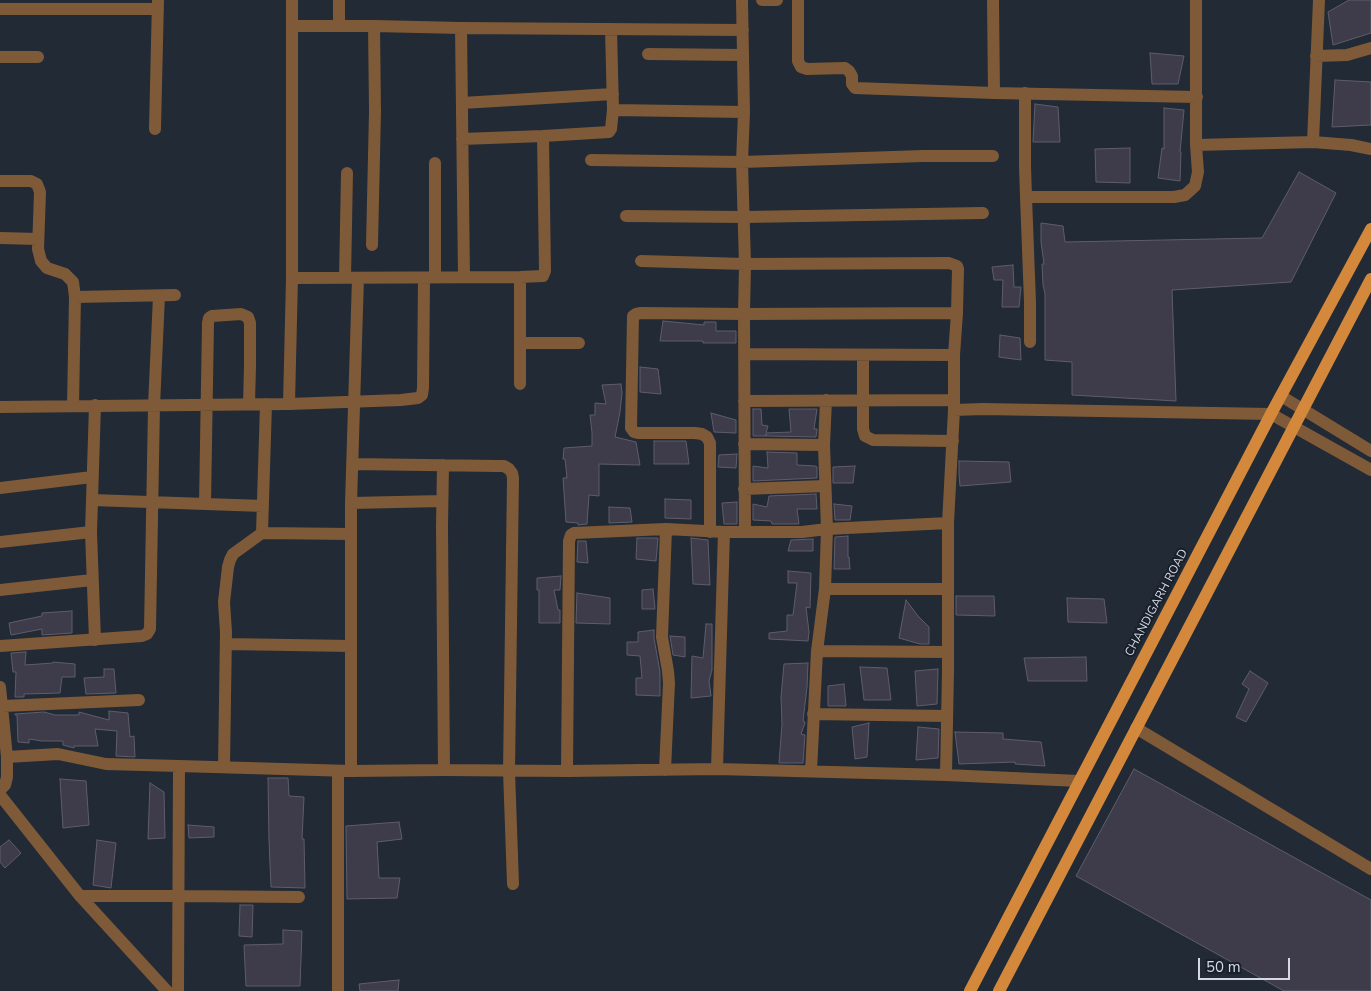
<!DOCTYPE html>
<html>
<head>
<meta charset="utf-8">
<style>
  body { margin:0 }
  #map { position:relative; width:1371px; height:991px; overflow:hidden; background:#212a35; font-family:"Nunito Sans",sans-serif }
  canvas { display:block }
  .scale { position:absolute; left:1198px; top:958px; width:92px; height:22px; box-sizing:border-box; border:2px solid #d5dae2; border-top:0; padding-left:6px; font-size:15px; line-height:18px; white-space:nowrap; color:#d5dae2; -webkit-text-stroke:4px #18202b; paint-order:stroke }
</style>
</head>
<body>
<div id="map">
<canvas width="1371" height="991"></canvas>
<div class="scale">50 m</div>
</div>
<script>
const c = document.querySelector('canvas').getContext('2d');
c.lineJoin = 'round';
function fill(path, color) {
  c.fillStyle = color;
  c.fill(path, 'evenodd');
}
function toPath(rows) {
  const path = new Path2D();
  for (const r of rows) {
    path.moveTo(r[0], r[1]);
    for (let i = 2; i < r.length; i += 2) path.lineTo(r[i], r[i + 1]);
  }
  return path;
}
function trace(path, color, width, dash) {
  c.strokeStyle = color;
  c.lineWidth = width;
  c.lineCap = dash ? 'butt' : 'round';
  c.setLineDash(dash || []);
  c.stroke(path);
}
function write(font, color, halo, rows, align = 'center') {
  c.font = font + ' "Nunito Sans",sans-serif';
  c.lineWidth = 4;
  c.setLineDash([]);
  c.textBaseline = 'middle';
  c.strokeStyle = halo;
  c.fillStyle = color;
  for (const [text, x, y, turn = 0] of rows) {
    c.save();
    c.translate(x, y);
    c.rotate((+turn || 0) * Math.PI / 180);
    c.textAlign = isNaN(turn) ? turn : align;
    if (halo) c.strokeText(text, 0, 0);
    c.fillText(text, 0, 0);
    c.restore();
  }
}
const building = toPath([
  [1349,0,1371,0,1371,33,1333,45,1328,12,1349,0],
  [1150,53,1184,56,1178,84,1152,84,1150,53],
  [1335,80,1371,82,1371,125,1332,127,1335,80],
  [1035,104,1058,107,1060,142,1033,142,1035,104],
  [1164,108,1184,110,1180,152,1181,152,1180,181,1158,178,1162,148,1164,149,1164,108],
  [1130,148,1130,183,1096,182,1095,149,1130,148],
  [1299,172,1336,193,1291,282,1172,290,1176,401,1072,395,1072,362,1045,360,1045,294,1043,285,1042,264,1044,264,1041,242,1041,223,1063,226,1065,242,1262,238,1299,172],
  [1013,265,1014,287,1021,287,1019,307,1002,307,1003,280,994,280,992,267,1013,265],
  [663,321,704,325,704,322,716,322,716,331,736,331,736,343,703,343,703,341,660,341,663,321],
  [1000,335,1020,338,1021,360,999,357,1000,335],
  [640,367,658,369,661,394,640,392,640,367],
  [621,384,622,393,620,412,615,437,636,442,640,465,599,464,599,496,589,495,587,524,578,525,578,523,566,522,563,478,567,478,565,459,563,459,564,448,592,446,592,433,590,415,595,415,595,403,606,404,602,385,621,384],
  [753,409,761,409,762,425,768,426,766,433,791,432,789,409,817,409,814,429,817,429,816,437,766,436,766,434,766,436,753,436,753,409],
  [711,413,736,420,736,433,714,432,711,413],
  [654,441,686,441,689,464,654,464,654,441],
  [767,452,797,453,797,465,815,466,817,467,817,478,753,481,753,466,768,468,767,452],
  [737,454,736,468,718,467,719,455,737,454],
  [959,461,1009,462,1011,482,960,486,959,474,959,461],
  [855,466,853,483,833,483,833,467,855,466],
  [816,494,817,509,797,509,799,524,772,524,771,521,753,520,753,504,767,507,769,496,816,494],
  [665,499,691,500,691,519,665,518,665,499],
  [737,502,737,524,724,524,722,503,737,502],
  [834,504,852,506,850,520,835,520,834,504],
  [609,507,630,508,632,522,609,523,609,507],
  [848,536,848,557,849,557,850,569,834,569,835,537,848,536],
  [637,538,658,538,656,561,636,559,637,538],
  [691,538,708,540,710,585,693,584,691,538],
  [813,539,813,551,788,551,791,540,813,539],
  [578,541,586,541,588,563,577,562,578,541],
  [788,571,811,573,810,608,806,607,809,632,808,641,769,639,769,633,787,631,787,615,793,615,797,583,788,583,788,571],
  [561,576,560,590,554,590,558,610,560,610,560,623,539,623,539,590,537,590,537,578,561,576],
  [653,589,655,609,642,609,642,590,653,589],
  [577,593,610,598,610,624,576,623,577,593],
  [956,596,994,596,995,616,956,615,956,596],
  [1067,598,1104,599,1107,623,1068,622,1067,598],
  [906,600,918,616,929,627,929,644,920,644,899,638,906,600],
  [72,611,72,633,42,635,42,629,11,635,9,623,42,616,42,613,72,611],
  [706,624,712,624,712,670,709,681,711,696,691,698,692,656,703,658,706,624],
  [654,630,654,638,660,672,660,696,636,695,636,678,642,678,640,656,627,655,627,642,638,642,638,632,654,630],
  [670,636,685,637,685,657,673,655,670,636],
  [26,652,25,665,53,663,53,662,75,664,75,677,62,677,60,693,24,694,24,697,15,697,16,672,13,672,11,653,26,652],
  [1086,657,1087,681,1028,681,1024,658,1086,657],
  [808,663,807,687,803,721,805,722,805,723,801,734,805,735,803,763,779,763,782,724,781,697,784,664,808,663],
  [860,667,887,668,891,700,864,700,860,667],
  [104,669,114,669,116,693,86,694,84,678,104,677,104,669],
  [938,669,937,704,917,706,915,671,938,669],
  [1250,671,1268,683,1246,722,1236,717,1249,689,1242,684,1250,671],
  [844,684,846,706,828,706,828,686,844,684],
  [109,711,128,713,130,737,134,736,135,757,116,756,117,731,95,729,98,746,74,746,74,748,63,745,63,741,42,741,29,739,29,743,18,742,17,715,15,715,15,714,44,712,55,715,79,715,79,712,109,720,109,711],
  [869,723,867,757,855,759,852,727,869,723],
  [918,727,939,729,938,758,916,760,918,727],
  [955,732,1003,733,1003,739,1041,742,1045,766,1015,764,1015,762,959,764,955,732],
  [1134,769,1371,900,1371,991,1284,991,1076,876,1134,769],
  [268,778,288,778,289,796,304,797,302,839,304,839,305,888,271,887,269,840,268,778],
  [60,779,86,781,89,825,63,828,60,779],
  [150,783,164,792,165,838,148,839,150,783],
  [399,822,402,839,377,842,379,878,400,878,397,898,347,899,346,826,399,822],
  [188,825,214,827,214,837,189,838,188,825],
  [9,840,21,853,5,868,0,862,0,847,9,840],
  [97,840,116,843,111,888,93,885,97,840],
  [240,905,253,905,252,937,239,936,240,905],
  [283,930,302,931,300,986,246,986,244,945,283,944,283,930],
  [399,980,398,991,360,991,359,984,399,980]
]);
const minor = toPath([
  [742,0,744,112,742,162,745,264,744,314,745,532],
  [762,0,777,0],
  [798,0,798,61,801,67,807,69,845,68,849,71,852,76,852,84,855,88,994,93,1197,97],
  [993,0,994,93],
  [1196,0,1196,145,1313,142,1351,145,1371,149],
  [0,9,158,9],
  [292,26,374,26,461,28,743,30],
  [339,26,339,0],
  [461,28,464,277],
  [648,54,743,55],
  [1316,56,1347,55,1371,48],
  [0,57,38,57],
  [1025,93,1025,166,1026,197],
  [462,103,613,94],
  [613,110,744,112],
  [155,129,158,0],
  [462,139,543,136],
  [1313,142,1319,0],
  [591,160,742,162,923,156,993,156],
  [435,163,435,277],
  [0,181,31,181,37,184,40,192,38,249,41,261,47,268,65,274,73,282,75,297,73,406],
  [626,216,745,217,983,213],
  [0,238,38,239],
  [372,245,375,111,374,26],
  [641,261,745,264,949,263,957,266,958,269,957,313,954,355,954,410,948,523,948,671,946,775],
  [292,278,520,277,543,276,545,271,543,136,609,132,611,129,613,110,611,29],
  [345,278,347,173],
  [75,297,175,295],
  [1030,342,1030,302,1026,197,1174,197,1185,195,1195,186,1198,172,1196,145],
  [520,343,579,343],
  [744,354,954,355],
  [863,355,863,429,865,436,873,440,953,441],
  [520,384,520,277],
  [1281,396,1371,451],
  [744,401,954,400],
  [266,404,262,533,351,534],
  [289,404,292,278,292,0],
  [95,405,91,532,95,640],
  [0,407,289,404,401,400,418,398,422,395,423,388,424,278],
  [954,410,983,409,1271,414,1371,470],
  [744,444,824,445],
  [352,464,497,466,504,466,509,469,512,473,513,478,509,771,513,884],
  [443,465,442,527,444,770],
  [0,488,92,477],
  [744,489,825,486],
  [92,500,263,506],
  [351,503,442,501],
  [205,504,208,323,209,318,212,316,241,314,248,317,250,323,250,366,249,404],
  [710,532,710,443,707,437,702,434,695,433,638,433,634,432,631,428,633,316,636,314,641,313,744,314,957,313],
  [0,542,91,532],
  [825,589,947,589],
  [0,590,92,580],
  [226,644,351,646],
  [0,646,142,636,147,634,150,629,154,406,159,296],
  [817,651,948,652],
  [0,687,7,757,7,777,5,785,0,790],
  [3,706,139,700],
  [813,714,947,716],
  [1136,728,1371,869],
  [7,757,58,754,106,764,179,766],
  [224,767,226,632,224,602,228,567,230,560,233,554,262,533],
  [717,769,724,532],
  [665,770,669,683,668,671,662,637,666,529],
  [338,771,338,991],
  [351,771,351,503,358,278],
  [567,771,569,541,571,535,574,533,666,529,724,532,802,532,827,529,948,523],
  [811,771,817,651,825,589,827,529,824,445,826,400],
  [0,795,80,896,167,991],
  [80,896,179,896,299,897],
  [178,991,179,766,351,771,444,770,567,771,717,769,946,775,1079,781]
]);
const major = toPath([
  [970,991,1271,414,1371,229],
  [999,991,1371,279]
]);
const streetNames = [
  ["CHANDIGARH ROAD",1157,603,-62]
];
fill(building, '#3e3c4a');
trace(building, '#5f5d6c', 1);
trace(minor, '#7e5a38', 12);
trace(major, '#d3883c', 12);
write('12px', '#d5dae2', '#18202b', streetNames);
</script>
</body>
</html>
